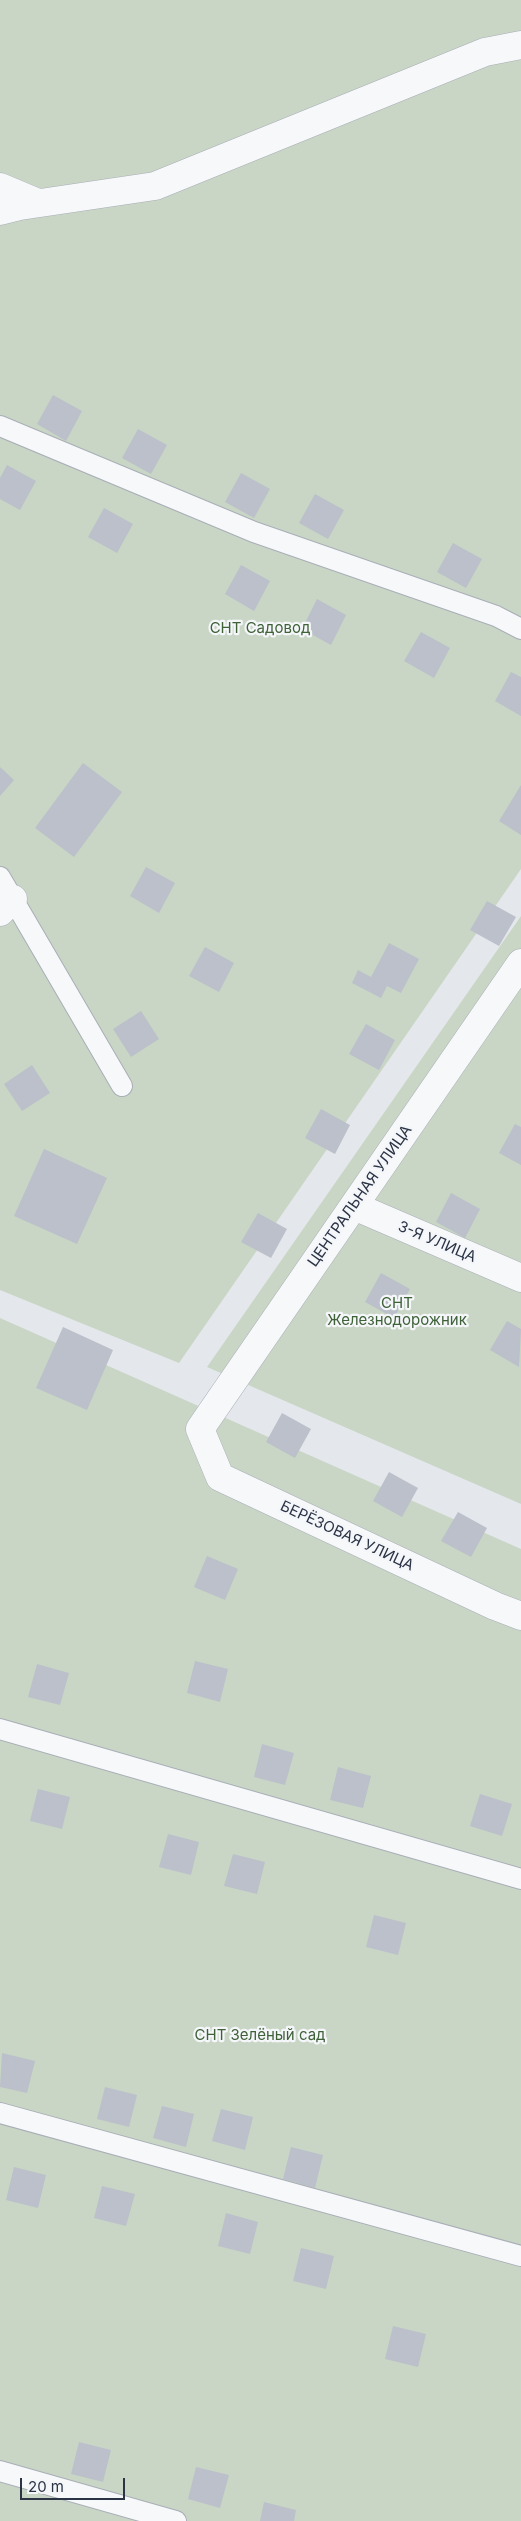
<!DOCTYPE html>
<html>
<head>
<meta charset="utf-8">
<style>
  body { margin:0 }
  #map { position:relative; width:521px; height:2521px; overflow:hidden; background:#e4e7ec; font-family:Inter,sans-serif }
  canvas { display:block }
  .scale { position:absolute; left:20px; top:2478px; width:105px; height:22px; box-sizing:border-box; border:2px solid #2b3445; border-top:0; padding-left:6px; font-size:15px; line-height:18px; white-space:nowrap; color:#2b3445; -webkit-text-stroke:4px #f4f6f9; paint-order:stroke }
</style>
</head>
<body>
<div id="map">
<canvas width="521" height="2521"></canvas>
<div class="scale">20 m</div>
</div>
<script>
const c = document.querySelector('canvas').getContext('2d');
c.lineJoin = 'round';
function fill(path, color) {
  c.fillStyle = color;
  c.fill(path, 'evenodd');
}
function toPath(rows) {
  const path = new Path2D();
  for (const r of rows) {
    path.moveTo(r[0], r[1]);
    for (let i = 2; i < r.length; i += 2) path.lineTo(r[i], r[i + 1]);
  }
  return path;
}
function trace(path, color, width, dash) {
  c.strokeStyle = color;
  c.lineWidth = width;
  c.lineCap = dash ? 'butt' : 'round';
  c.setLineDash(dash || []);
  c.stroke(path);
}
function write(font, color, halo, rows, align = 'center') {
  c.font = font + ' Inter,sans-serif';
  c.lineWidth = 4.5;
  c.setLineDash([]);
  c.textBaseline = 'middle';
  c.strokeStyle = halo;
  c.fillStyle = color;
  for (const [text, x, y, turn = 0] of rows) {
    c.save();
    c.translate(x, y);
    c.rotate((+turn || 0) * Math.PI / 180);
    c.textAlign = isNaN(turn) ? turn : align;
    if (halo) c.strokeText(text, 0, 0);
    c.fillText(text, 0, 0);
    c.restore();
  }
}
const green = toPath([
  [0,0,521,0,521,869,179,1363,0,1290],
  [521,916,521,1504,207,1367],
  [0,1318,521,1549,521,2521,0,2521]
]);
const building = toPath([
  [53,395,82,411,66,441,37,424],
  [138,429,167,445,151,474,122,458],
  [7,465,36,481,20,510,0,499,0,478],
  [241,473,270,489,254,518,225,502],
  [315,494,344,510,328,539,299,523],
  [104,508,133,524,117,553,88,537],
  [453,543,482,559,466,588,437,572],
  [241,565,270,581,254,611,225,594],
  [317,599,346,615,331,645,302,629],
  [421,632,450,648,434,678,404,661],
  [511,672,521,677,521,716,495,701],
  [83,763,122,792,74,857,35,828],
  [0,767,14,780,0,796],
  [521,785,521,835,499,821],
  [146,867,175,883,159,913,130,896],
  [487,901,516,917,499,946,470,930],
  [389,943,419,959,401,993,387,986,381,998,352,983,358,970,371,977],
  [205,947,234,963,219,992,189,976],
  [141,1011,159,1039,131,1057,113,1029],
  [366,1024,395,1040,379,1070,349,1054],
  [32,1065,50,1093,22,1111,4,1084],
  [321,1109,350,1125,335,1154,305,1138],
  [515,1124,521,1127,521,1165,499,1153],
  [44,1149,107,1178,77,1244,14,1216],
  [451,1193,480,1209,465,1238,436,1222],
  [258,1213,287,1229,271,1258,241,1242],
  [381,1273,410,1289,394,1318,365,1302],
  [507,1321,521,1329,519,1367,490,1350],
  [63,1327,113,1350,87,1410,36,1388],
  [282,1413,311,1429,295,1458,266,1442],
  [389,1472,418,1488,402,1517,373,1501],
  [458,1512,487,1528,471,1557,441,1541],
  [207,1556,238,1569,225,1600,194,1587],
  [195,1661,228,1669,220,1702,187,1693],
  [37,1664,69,1673,60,1705,28,1697],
  [262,1744,294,1753,285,1785,254,1777],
  [338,1767,371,1776,363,1808,330,1800],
  [38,1789,70,1797,62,1829,30,1821],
  [480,1794,512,1804,502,1836,470,1826],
  [168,1834,199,1842,191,1875,159,1867],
  [233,1854,265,1862,257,1894,224,1886],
  [374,1915,406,1923,398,1955,366,1947],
  [2,2053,35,2061,27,2093,0,2087],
  [105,2087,137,2095,129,2127,97,2119],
  [162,2106,194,2114,186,2147,153,2138],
  [221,2109,253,2117,245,2150,212,2141],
  [291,2147,323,2155,315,2188,283,2179],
  [14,2167,46,2175,38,2208,6,2200],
  [102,2186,135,2194,126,2226,94,2218],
  [226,2213,258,2222,250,2254,218,2246],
  [301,2248,334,2256,326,2289,293,2281],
  [393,2326,426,2334,418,2367,385,2359],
  [79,2442,111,2450,103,2482,71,2474],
  [196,2467,229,2475,220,2508,188,2499],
  [264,2502,296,2510,294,2521,260,2521]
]);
const service = toPath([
  [0,426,254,532,496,616,521,629],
  [0,877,122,1086],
  [0,1729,521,1879],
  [0,2113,521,2256],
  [0,2471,176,2521]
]);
const minor = toPath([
  [0,187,38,203],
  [0,211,20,206,155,186,485,52,521,45],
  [0,912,13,899],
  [521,963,200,1429,220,1477,495,1606,521,1616],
  [354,1206,521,1278]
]);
const parkNames = [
  ["СНТ Садовод",260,628],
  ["СНТ",397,1303],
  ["Железнодорожник",397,1320],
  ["СНТ Зелёный сад",260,2035]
];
const streetNames = [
  ["ЦЕНТРАЛЬНАЯ УЛИЦА",360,1196,-55],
  ["3-Я УЛИЦА",437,1242,23],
  ["БЕРЁЗОВАЯ УЛИЦА",347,1536,25]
];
fill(green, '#c9d6c5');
fill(building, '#bbc0ca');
trace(service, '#a9aeb7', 22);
trace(minor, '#a9aeb7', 29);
trace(service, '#f7f8fa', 20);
trace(minor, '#f7f8fa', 28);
write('15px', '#3f6138', '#f4f6f9', parkNames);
write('15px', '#2b3445', '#f4f6f9', streetNames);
</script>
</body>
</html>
